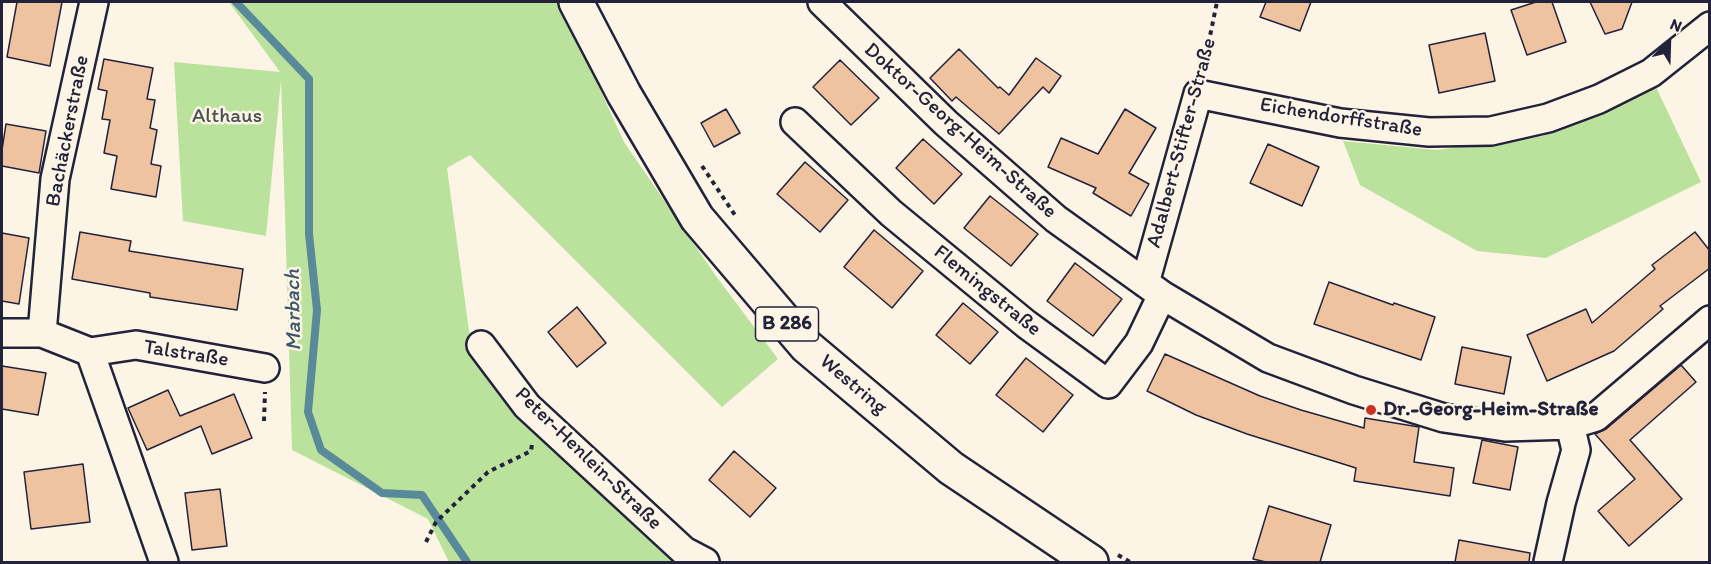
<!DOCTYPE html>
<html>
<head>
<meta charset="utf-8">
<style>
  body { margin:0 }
  #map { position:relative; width:1711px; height:564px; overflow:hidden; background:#fcf5e5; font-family:Itim,sans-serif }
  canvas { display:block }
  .frame { position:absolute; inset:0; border:3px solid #22223b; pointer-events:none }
  .north { position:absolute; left:1639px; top:12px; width:60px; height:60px; -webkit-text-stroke:4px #fcf5e5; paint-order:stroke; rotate:23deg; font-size:16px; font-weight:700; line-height:24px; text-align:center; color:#22223b }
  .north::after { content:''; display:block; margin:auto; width:21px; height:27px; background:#22223b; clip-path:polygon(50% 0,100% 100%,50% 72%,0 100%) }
</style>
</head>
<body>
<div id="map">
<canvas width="1711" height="564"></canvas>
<div class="frame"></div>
<div class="north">N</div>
</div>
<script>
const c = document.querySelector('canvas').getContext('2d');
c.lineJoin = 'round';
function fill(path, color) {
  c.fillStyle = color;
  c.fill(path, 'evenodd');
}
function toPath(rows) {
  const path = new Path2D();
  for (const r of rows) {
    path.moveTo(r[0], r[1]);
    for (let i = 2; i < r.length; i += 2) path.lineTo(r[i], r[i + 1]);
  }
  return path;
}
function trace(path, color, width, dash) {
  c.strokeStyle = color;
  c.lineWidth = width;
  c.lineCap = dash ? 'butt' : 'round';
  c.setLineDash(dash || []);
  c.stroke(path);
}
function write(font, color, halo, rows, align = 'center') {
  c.font = font + ' Itim,sans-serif';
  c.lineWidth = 5;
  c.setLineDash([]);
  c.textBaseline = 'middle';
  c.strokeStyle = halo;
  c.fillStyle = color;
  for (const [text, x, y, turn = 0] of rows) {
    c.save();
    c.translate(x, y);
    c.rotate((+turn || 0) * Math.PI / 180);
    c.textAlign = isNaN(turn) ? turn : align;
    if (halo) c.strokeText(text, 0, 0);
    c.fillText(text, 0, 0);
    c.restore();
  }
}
const green = toPath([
  [229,2,560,2,624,142,716,276,778,359,722,407,470,155,447,168,472,353,524,410,677,562,449,562,428,519,292,450,281,80,266,236,183,221,174,62,280,72],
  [1655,85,1701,182,1546,258,1477,251,1360,185,1343,141,1436,150,1543,136]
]);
const stream = toPath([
  [236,2,309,79,309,234,317,310,308,412,321,450,382,493,422,495,467,562]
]);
const building = toPath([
  [17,2,62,2,50,66,7,57,17,2],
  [1266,2,1311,2,1300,31,1260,17,1266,2],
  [1536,2,1552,2,1566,42,1527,55,1511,10,1536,2],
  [1590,2,1632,2,1622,29,1605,34,1590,2],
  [1485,33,1495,81,1439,93,1429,45,1485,33],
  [959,49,998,88,1000,87,1009,95,1036,58,1061,76,1049,93,1043,87,999,134,956,97,952,101,930,78,959,49],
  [104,59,153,68,147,99,155,100,150,128,157,130,151,164,161,166,156,197,111,189,117,156,104,153,110,120,102,119,107,91,98,89,104,59],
  [840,60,879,98,851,125,813,87,840,60],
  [726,109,740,133,714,147,701,123,726,109],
  [1125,109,1156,128,1129,173,1149,184,1131,216,1093,193,1096,188,1048,167,1061,138,1098,154,1125,109],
  [6,124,46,131,39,173,2,166,2,150,6,124],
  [923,139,962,174,934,204,896,168,923,139],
  [1268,144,1319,167,1302,206,1250,183,1268,144],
  [805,162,848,200,820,232,777,194,805,162],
  [990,196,1038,234,1011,266,964,228,990,196],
  [874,230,923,271,892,308,844,267,874,230],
  [80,232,131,241,129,251,243,269,237,310,150,297,150,293,72,279,80,232],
  [1695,232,1710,251,1710,268,1660,306,1663,309,1614,351,1547,381,1527,335,1586,309,1592,323,1655,269,1652,265,1695,232],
  [2,233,29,238,19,304,2,301,2,233],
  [1075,263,1122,299,1093,336,1047,301,1075,263],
  [1329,282,1393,305,1394,303,1435,317,1421,360,1314,324,1329,282],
  [963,303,998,332,970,364,936,335,963,303],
  [577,307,606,343,577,367,548,332,577,307],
  [1462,347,1511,357,1504,394,1455,384,1462,347],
  [1165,354,1260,396,1301,410,1364,428,1365,418,1419,427,1414,462,1454,468,1450,496,1354,481,1356,468,1247,434,1196,415,1147,391,1165,354],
  [1026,358,1073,395,1043,432,996,395,1026,358],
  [1681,365,1696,382,1630,440,1682,499,1629,546,1598,511,1635,479,1595,434,1606,429,1681,365],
  [2,366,46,373,38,415,2,409,2,366],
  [168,390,180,416,234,394,252,438,212,454,201,426,147,450,128,408,168,390],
  [1482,440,1518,447,1510,490,1473,483,1482,440],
  [734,451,776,488,750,517,709,480,734,451],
  [83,464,90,522,31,529,24,472,83,464],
  [220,489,227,546,192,550,185,493,220,489],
  [1269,506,1331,525,1320,562,1266,562,1253,559,1269,506],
  [1459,540,1530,553,1529,562,1455,562,1459,540]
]);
const path = toPath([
  [1203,70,1217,2],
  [702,166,737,218],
  [264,421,265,392],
  [426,542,436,522,488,472,531,451,532,444],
  [1118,555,1130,562]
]);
const minor = toPath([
  [822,2,946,123,1056,219,1162,295,1268,358,1354,390,1444,418,1505,427,1570,425,1596,417,1710,320],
  [795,122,891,213,1026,324,1108,384,1139,343,1162,295],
  [1145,283,1198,94,1340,123,1429,132,1491,131,1548,118,1599,99,1651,73,1710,26],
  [2,333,42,333,90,352,136,345,265,368],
  [42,333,55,179,94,2],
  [481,345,527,406,684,551,705,562],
  [90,352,164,562],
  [1548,562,1561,503,1576,450,1570,425]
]);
const major = toPath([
  [576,2,624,94,697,218,806,346,951,468,1091,562]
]);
const markers = [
  [1371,410,6,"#c8321e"]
];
const shields = [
  [787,324,63]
];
const shieldNames = [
  ["B 286",787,324]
];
const parkNames = [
  ["Althaus",227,117]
];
const streetNames = [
  ["Eichendorffstraße",1341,118,9],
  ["Bachäckerstraße",68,131,-79],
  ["Doktor-Georg-Heim-Straße",960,131,42],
  ["Adalbert-Stifter-Straße",1182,143,-75],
  ["Flemingstraße",987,291,39],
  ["Talstraße",186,354,9],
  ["Westring",853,385,40],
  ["Peter-Henlein-Straße",588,459,44]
];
const poiNames = [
  ["Dr.-Georg-Heim-Straße",1383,410]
];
const waterNames = [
  ["Marbach",294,310,-91]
];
fill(green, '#bbe29d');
trace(stream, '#598a99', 8);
fill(building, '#efc39f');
trace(building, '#22223b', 1.5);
trace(minor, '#22223b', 32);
trace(major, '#22223b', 38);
trace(path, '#22223b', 4, [4.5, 4.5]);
trace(minor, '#fcf5e5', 27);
trace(major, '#fcf5e5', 33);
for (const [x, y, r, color] of markers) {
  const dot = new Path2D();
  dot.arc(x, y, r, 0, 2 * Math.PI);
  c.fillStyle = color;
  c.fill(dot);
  trace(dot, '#fcf5e5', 2);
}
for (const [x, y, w] of shields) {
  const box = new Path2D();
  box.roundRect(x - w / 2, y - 17, w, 34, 4.5);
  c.fillStyle = '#fcf5e5';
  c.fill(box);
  trace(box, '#22223b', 1.5);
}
write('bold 20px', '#22223b', null, shieldNames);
write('21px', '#485254', '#fcf5e5', parkNames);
write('21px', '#22223b', '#fcf5e5', streetNames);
write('bold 21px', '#22223b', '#fcf5e5', poiNames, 'left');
write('italic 22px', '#3e566a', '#fcf5e5', waterNames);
</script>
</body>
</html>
